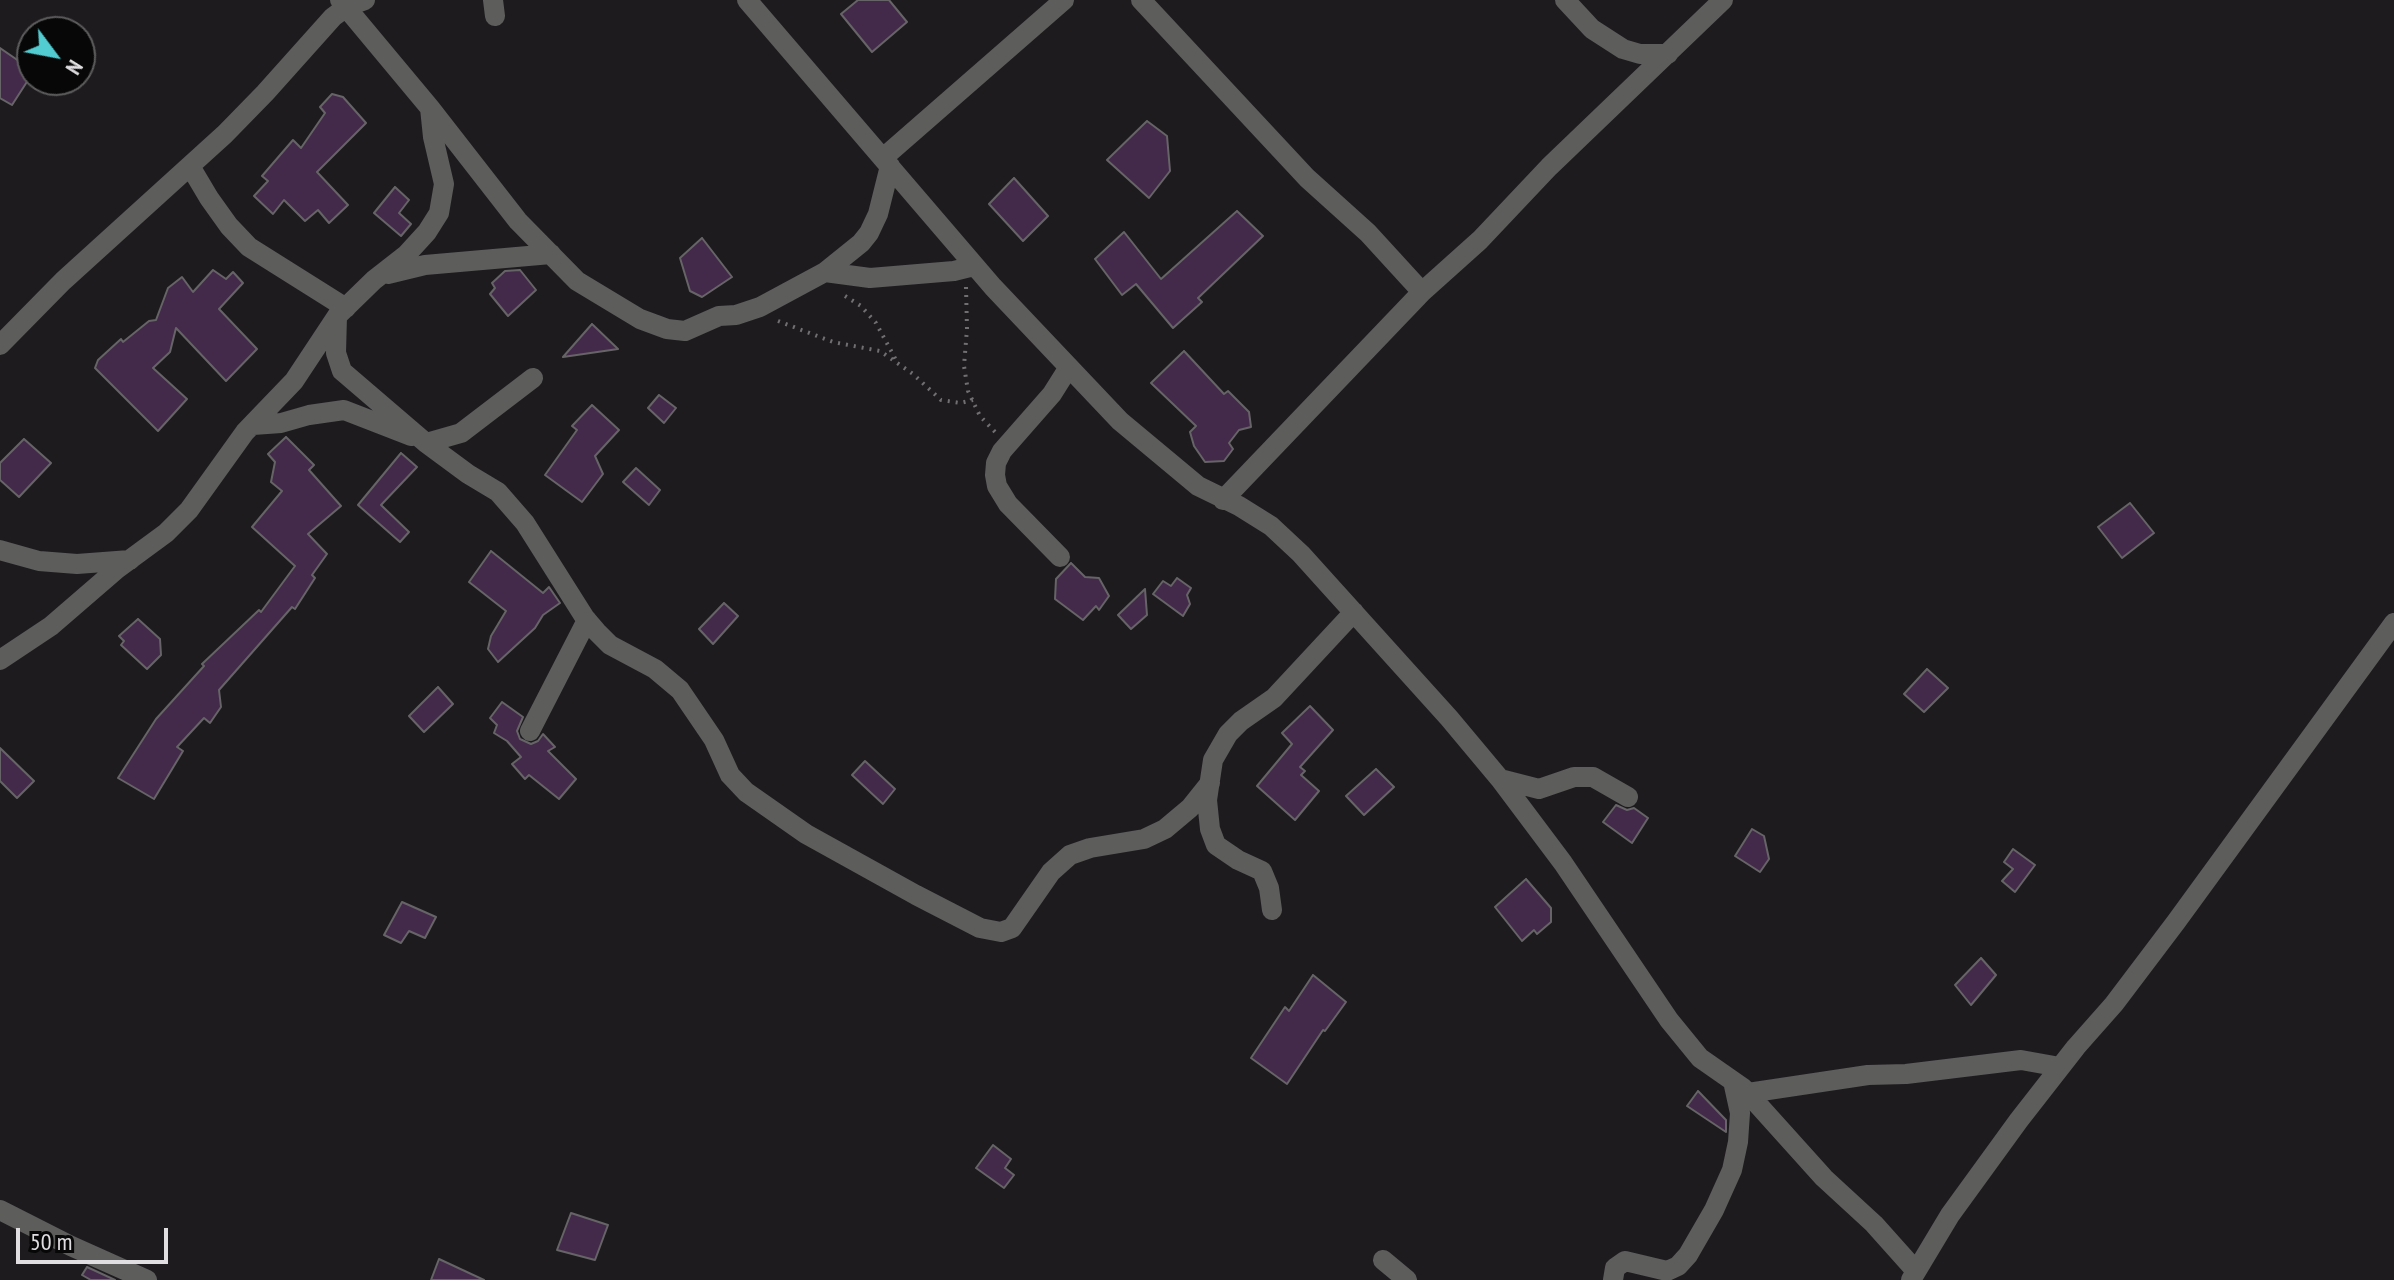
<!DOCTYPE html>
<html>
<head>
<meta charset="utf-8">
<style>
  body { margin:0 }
  #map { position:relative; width:2394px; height:1280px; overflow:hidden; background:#1e1b1e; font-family:"PT Sans Narrow",sans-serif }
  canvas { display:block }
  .north { position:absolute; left:16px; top:16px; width:80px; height:80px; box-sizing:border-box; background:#070708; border:2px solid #5e5d5e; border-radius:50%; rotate:122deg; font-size:22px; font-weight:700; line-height:32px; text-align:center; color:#e0dee0 }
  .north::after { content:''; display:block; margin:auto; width:28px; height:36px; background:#52ccd0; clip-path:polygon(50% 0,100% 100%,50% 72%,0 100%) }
  .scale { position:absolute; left:16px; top:1228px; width:152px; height:36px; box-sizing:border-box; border:4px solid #e0dee0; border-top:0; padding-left:10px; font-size:24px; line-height:28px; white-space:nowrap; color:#e0dee0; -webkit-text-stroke:6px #070708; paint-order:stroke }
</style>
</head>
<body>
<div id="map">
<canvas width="2394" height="1280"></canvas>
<div class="north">N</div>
<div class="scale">50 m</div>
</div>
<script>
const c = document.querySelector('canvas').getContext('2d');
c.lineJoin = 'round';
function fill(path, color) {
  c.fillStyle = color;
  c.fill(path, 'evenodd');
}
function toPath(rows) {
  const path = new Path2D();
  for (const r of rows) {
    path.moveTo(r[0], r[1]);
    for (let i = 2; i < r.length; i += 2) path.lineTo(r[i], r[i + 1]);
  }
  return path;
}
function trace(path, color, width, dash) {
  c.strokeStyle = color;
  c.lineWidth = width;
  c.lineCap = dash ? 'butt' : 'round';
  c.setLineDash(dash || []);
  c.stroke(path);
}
const building = toPath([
  [858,0,889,0,907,22,872,52,841,14,858,0],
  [0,48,32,70,32,74,12,105,0,98,0,48],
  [332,94,343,97,366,123,317,172,348,205,329,223,318,210,305,221,284,200,273,214,254,196,268,181,262,176,293,140,301,148,325,113,320,107,332,94],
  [1147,121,1167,136,1170,171,1149,198,1107,160,1147,121],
  [1014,178,1048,216,1023,241,989,204,1014,178],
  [395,187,409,200,399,213,411,224,401,236,374,213,395,187],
  [1237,211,1263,236,1198,298,1202,302,1173,328,1136,284,1122,295,1095,259,1124,232,1161,279,1237,211],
  [702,238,732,277,702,297,690,291,680,258,702,238],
  [213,270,226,279,233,272,243,283,219,309,257,349,226,381,176,328,170,352,153,368,187,399,158,431,95,368,98,360,121,339,123,342,149,321,156,320,168,288,182,277,193,292,213,270],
  [520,270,536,290,508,316,490,294,495,288,492,283,505,271,520,270],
  [592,324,618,349,563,357,592,324],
  [1184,351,1224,394,1228,391,1249,412,1251,427,1239,430,1229,443,1233,449,1224,461,1205,462,1194,446,1190,432,1196,426,1151,383,1184,351],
  [659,395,676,408,664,423,648,408,659,395],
  [592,405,619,430,595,456,603,474,582,502,545,475,577,430,572,426,592,405],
  [286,437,314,465,309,470,341,506,308,534,327,554,312,575,315,578,295,609,292,607,219,690,221,707,210,723,204,718,177,747,183,751,154,799,118,778,156,719,204,666,202,664,259,610,261,612,295,566,252,527,282,491,271,482,275,462,268,454,286,437],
  [24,439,51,463,19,497,0,480,0,463,24,439],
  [401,453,417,467,381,505,409,532,400,542,358,505,401,453],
  [636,468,660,490,649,505,623,482,636,468],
  [2130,503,2154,533,2122,558,2098,527,2130,503],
  [491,551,543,593,549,587,560,603,543,615,535,628,498,662,488,649,491,636,506,611,469,582,491,551],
  [1071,563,1085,577,1099,578,1109,596,1099,610,1096,606,1083,620,1055,599,1056,579,1071,563],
  [1177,578,1191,588,1187,595,1190,604,1183,616,1153,594,1163,581,1171,586,1177,578],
  [1145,589,1147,615,1131,629,1118,615,1145,589],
  [724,603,738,616,713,644,699,629,724,603],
  [138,619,160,639,161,655,147,669,121,645,124,641,119,636,138,619],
  [1927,669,1948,688,1924,712,1904,694,1927,669],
  [438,687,453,704,424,732,409,716,438,687],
  [502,702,523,717,517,731,520,739,531,744,538,741,543,734,555,747,548,751,576,779,559,799,529,775,525,779,512,764,521,757,507,741,494,733,497,725,490,718,502,702],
  [1310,706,1333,730,1300,767,1305,771,1301,775,1319,791,1295,820,1257,786,1292,744,1282,733,1310,706],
  [0,748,34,781,17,798,0,781,0,748],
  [865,761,895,789,883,804,852,775,865,761],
  [1376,769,1394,787,1364,815,1346,796,1376,769],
  [1616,805,1627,810,1634,808,1648,818,1632,843,1603,822,1616,805],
  [1752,829,1764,836,1769,859,1760,872,1735,856,1752,829],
  [2013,849,2035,865,2015,892,2002,881,2013,869,2004,862,2013,849],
  [1526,879,1551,908,1551,922,1537,934,1534,930,1522,941,1495,907,1526,879],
  [402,902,436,917,425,938,409,931,401,943,384,935,402,902],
  [1981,958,1996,975,1971,1005,1955,985,1981,958],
  [1313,975,1346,1002,1325,1031,1323,1030,1287,1084,1251,1058,1285,1007,1289,1011,1313,975],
  [1698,1091,1726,1120,1726,1132,1687,1106,1698,1091],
  [993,1145,1011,1159,1005,1168,1014,1175,1004,1188,976,1168,993,1145],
  [571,1213,608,1225,595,1260,557,1250,571,1213],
  [439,1259,484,1280,431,1280,439,1259],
  [87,1267,115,1280,91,1280,82,1275,87,1267]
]);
const path = toPath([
  [966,287,967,329,964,366,968,391,980,416,996,433],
  [845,296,861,306,876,323,896,360],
  [778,321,833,342,880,351,913,374,941,400,960,403,973,400]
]);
const minor = toPath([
  [340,0,430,108,518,221,577,281,640,319,667,329,685,331,719,316,736,315,760,307,825,272,861,243,869,233,878,214,890,166],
  [493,0,495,16],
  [747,0,993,287,1120,421,1198,486,1239,506,1271,526,1301,554,1449,718,1500,779,1563,863,1669,1020,1700,1058,1743,1088,1824,1178,1874,1224,1916,1271],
  [1141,0,1307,178,1368,233,1422,292],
  [1565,0,1592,29,1623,49,1640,54,1668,54],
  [883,158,1064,0],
  [190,166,209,198,229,226,249,247,346,308],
  [825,272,870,278,954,271,974,266],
  [388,274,425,265,551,254],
  [337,316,336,353,342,371,426,443,468,474,498,492,525,523,585,618,597,632,610,645,655,669,680,690,714,740,730,775,746,792,806,834,916,895,980,928,1001,932,1012,928,1051,872,1070,855,1090,848,1144,839,1165,829,1190,808,1210,783],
  [0,345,63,281,225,134,265,93,333,17,348,6,365,0],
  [253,425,281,423,309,415,344,410,411,436],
  [426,443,461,433,533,378],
  [1223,500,1422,292,1480,240,1549,167,1723,0],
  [0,550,39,561,77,564,130,560],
  [1060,557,1008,504,997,486,995,475,996,463,1002,451,1052,394,1069,367],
  [0,660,51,626,117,569,166,533,189,510,245,432,294,381,337,316,374,280,406,255,427,232,439,213,444,184,433,137,430,108],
  [530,731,587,620],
  [1500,779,1539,789,1574,777,1593,777,1628,797],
  [1272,910,1269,888,1262,871,1238,860,1216,845,1210,829,1207,800,1213,760,1228,734,1241,721,1274,698,1354,612],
  [1748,1093,1868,1075,1906,1074,2021,1060,2060,1067],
  [0,1210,71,1246,147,1280],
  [1383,1260,1407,1280],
  [1613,1280,1615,1268,1625,1261,1667,1271,1678,1266,1688,1255,1714,1210,1732,1170,1738,1142,1740,1113,1733,1081],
  [1911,1280,1950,1215,2019,1120,2076,1047,2114,1004,2176,922,2394,623]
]);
fill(building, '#432a4a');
trace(building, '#666467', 2);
trace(path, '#726f72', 4, [2, 6]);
trace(minor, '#5d5d5b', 20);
</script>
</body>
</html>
